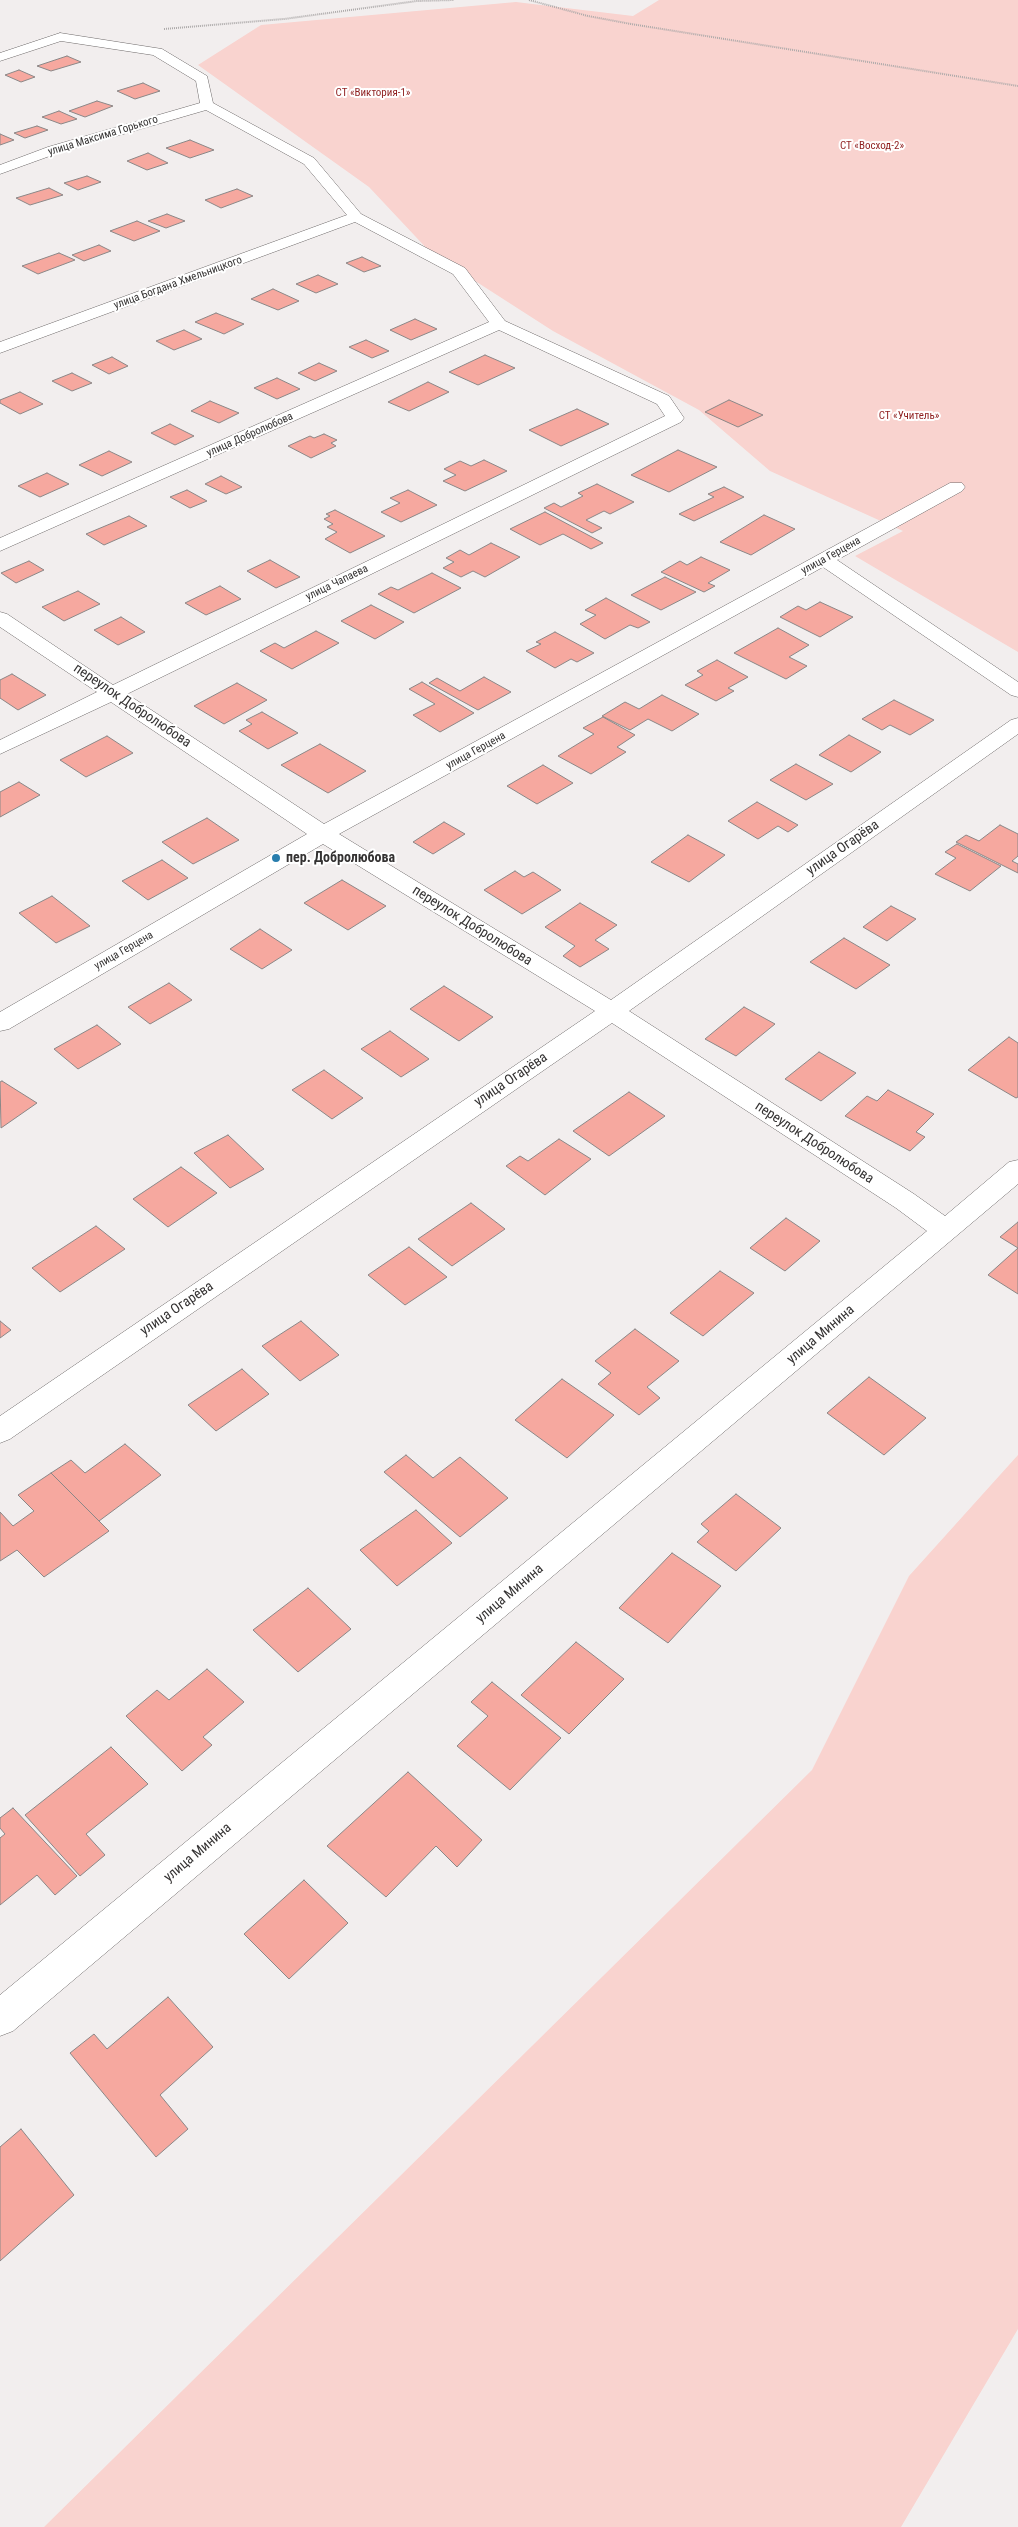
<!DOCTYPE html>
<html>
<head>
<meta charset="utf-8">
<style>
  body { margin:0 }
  canvas { display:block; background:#f2eeee }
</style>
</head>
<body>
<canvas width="1018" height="2527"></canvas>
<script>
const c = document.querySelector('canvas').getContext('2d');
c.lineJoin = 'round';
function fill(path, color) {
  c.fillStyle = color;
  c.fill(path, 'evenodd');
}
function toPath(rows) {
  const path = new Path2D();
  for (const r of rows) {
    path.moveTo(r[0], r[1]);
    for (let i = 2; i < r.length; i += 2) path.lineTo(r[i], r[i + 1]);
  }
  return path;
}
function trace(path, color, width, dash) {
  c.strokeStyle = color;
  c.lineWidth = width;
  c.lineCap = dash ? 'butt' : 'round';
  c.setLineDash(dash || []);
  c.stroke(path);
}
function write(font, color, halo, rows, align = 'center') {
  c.font = font + ' "Roboto Condensed",sans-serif';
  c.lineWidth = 4;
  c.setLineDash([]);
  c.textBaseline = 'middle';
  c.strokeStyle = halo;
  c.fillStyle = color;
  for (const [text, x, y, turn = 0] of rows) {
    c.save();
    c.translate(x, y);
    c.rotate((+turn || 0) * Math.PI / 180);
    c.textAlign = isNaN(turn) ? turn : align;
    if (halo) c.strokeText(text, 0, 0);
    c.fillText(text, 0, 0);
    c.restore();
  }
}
const green = toPath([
  [659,0,1018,0,1018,652,855,556,903,531,770,471,699,410,553,331,430,252,369,187,198,65,261,25,516,2,633,16],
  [1018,1455,1018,2329,901,2527,44,2527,812,1770,909,1576]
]);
const building = toPath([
  [67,56,81,62,51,71,37,66,67,56],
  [19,70,35,77,21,82,5,75,19,70],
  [143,83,160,91,135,99,117,91,143,83],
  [97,101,113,106,85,117,69,111,97,101],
  [59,111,77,119,61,124,42,117,59,111],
  [37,126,48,130,25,138,14,133,37,126],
  [0,134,14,140,0,145,0,134],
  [190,140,214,150,190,158,166,148,190,140],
  [148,153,168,163,147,170,127,161,148,153],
  [87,176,101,182,78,190,64,183,87,176],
  [49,188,63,195,30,205,16,198,49,188],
  [237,189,253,196,221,208,205,200,237,189],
  [167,214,185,221,166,228,148,221,167,214],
  [137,221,160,231,134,241,110,231,137,221],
  [99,245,111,251,84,261,72,255,99,245],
  [59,253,75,260,38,274,22,266,59,253],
  [362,257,381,266,364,272,346,263,362,257],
  [318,275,338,284,316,293,296,284,318,275],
  [273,289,299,301,278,310,251,299,273,289],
  [216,313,244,324,224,334,195,322,216,313],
  [415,319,437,329,411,340,390,330,415,319],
  [184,330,202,339,174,350,156,341,184,330],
  [366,340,389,351,372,358,349,347,366,340],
  [485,355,515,368,478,385,449,372,485,355],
  [112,357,128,366,109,374,92,365,112,357],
  [319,363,337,371,315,381,298,373,319,363],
  [72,373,92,383,72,391,52,381,72,373],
  [277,378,300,389,277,399,254,388,277,378],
  [428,382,449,392,409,411,388,402,428,382],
  [20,392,43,404,20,414,0,403,0,400,20,392],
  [729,400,763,415,738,427,705,412,729,400],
  [210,401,239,413,219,423,191,411,210,401],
  [577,409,609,424,561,446,529,430,577,409],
  [170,424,194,436,175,445,151,433,170,424],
  [324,434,337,440,331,443,336,446,311,458,288,446,310,436,314,438,324,434],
  [678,450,717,467,669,492,631,475,678,450],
  [109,451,132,462,102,476,79,465,109,451],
  [484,460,507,471,465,491,443,481,456,475,444,469,460,461,471,466,484,460],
  [47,473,69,484,40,497,18,486,47,473],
  [221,476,242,487,226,494,205,484,221,476],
  [597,484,634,502,610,514,604,511,586,520,602,528,592,533,544,508,554,503,561,507,583,496,578,493,597,484],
  [724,487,744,497,694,521,679,514,714,497,708,494,724,487],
  [187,490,207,501,190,508,170,497,187,490],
  [408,490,437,505,401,522,381,512,400,503,390,498,408,490],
  [335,510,385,536,350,553,325,539,337,532,327,527,333,524,324,519,330,516,326,514,335,510],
  [545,512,603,543,591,549,563,534,540,545,510,529,545,512],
  [764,515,795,529,751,555,720,542,764,515],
  [129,516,147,526,104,545,86,534,129,516],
  [491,543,520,557,485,577,473,571,461,577,443,568,454,562,446,558,460,550,469,555,491,543],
  [701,557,730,570,708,583,715,586,704,592,661,572,680,561,687,565,701,557],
  [270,560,300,577,276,588,247,571,270,560],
  [29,561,44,570,16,583,1,573,29,561],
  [432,573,461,588,414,613,378,594,391,587,398,590,432,573],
  [665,577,696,592,661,610,631,595,665,577],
  [220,586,241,599,206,615,185,603,220,586],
  [78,591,100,604,64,621,42,607,78,591],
  [606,598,650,622,638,628,630,625,605,639,580,624,596,615,585,610,606,598],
  [820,602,853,617,820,637,780,617,798,606,806,610,820,602],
  [371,605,404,622,375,639,341,621,371,605],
  [121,617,145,632,118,645,94,630,121,617],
  [778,628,809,645,789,657,807,666,786,679,734,653,778,628],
  [316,631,339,643,292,669,260,651,275,643,284,648,316,631],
  [555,632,594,653,577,662,571,659,555,668,526,651,541,644,536,642,555,632],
  [717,660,748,677,728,688,734,691,716,701,685,685,703,675,697,671,717,660],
  [12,674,46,695,18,710,0,698,0,680,12,674],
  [484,677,511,692,478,710,429,683,437,678,460,691,484,677],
  [422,682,474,713,440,732,413,715,435,704,409,689,422,682],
  [237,683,267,700,224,724,194,706,237,683],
  [662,695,699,714,672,731,648,719,630,730,602,716,625,702,639,709,662,695],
  [894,700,934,720,910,735,890,725,882,730,862,719,894,700],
  [262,712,298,733,268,749,239,731,252,724,246,720,262,712],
  [603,717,635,735,617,747,626,752,591,774,558,756,594,734,583,728,603,717],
  [849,735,881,752,851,772,819,755,849,735],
  [107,736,133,753,86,777,60,760,107,736],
  [320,744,366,771,328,793,281,765,320,744],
  [796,764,833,784,806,800,770,780,796,764],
  [543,765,573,783,537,804,507,786,543,765],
  [19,782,40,795,0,817,0,792,19,782],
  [757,802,798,825,788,832,778,826,758,839,728,821,757,802],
  [207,818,239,840,193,864,162,842,207,818],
  [444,822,465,834,433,854,413,842,444,822],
  [1000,825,1018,834,1018,856,1012,861,1018,864,1018,873,956,842,966,835,979,841,1000,825],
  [688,835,725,855,689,882,651,862,688,835],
  [957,844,1001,866,970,891,935,874,956,858,945,852,957,844],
  [162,860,188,878,148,900,122,881,162,860],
  [515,871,524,877,533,872,561,890,522,914,484,890,515,871],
  [342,880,386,906,348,930,304,903,342,880],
  [52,896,90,926,56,943,19,913,52,896],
  [580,903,617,925,595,940,609,949,580,967,563,956,575,946,545,927,580,903],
  [891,906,916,919,887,941,863,927,891,906],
  [260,929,292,950,262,969,230,949,260,929],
  [844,938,890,965,856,989,810,962,844,938],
  [169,983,192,1000,150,1024,128,1007,169,983],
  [444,986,493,1017,459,1041,410,1009,444,986],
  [744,1007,775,1024,736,1056,705,1039,744,1007],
  [97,1025,121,1044,78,1069,54,1049,97,1025],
  [390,1031,429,1059,401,1077,361,1049,390,1031],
  [1009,1037,1018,1043,1018,1097,1016,1098,968,1070,1009,1037],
  [819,1052,856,1073,821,1101,785,1079,819,1052],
  [324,1070,363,1098,332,1119,292,1090,324,1070],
  [2,1081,37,1103,1,1128,0,1082,2,1081],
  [888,1090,934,1114,916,1132,925,1137,910,1151,845,1116,867,1096,877,1101,888,1090],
  [629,1092,665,1116,609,1156,573,1131,629,1092],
  [228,1135,264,1169,230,1188,194,1153,228,1135],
  [559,1139,591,1159,545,1195,506,1166,520,1156,528,1161,559,1139],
  [181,1167,217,1193,168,1227,133,1199,181,1167],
  [471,1203,505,1229,452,1266,418,1239,471,1203],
  [786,1218,820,1241,785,1271,750,1248,786,1218],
  [1018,1222,1018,1294,988,1275,1018,1248,1000,1237,1018,1222],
  [96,1226,125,1249,60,1292,32,1268,96,1226],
  [409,1247,447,1277,405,1305,368,1275,409,1247],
  [720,1271,754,1293,703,1336,670,1313,720,1271],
  [0,1321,11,1330,0,1338,0,1321],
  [301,1321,339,1355,300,1381,262,1346,301,1321],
  [635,1329,679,1361,647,1387,660,1398,639,1415,598,1384,611,1373,595,1361,635,1329],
  [242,1369,269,1394,216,1431,188,1405,242,1369],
  [869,1377,926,1418,884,1455,827,1413,869,1377],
  [562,1379,614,1415,567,1458,515,1420,562,1379],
  [125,1444,161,1475,99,1521,51,1473,71,1460,85,1473,125,1444],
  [406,1455,433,1478,460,1457,508,1498,460,1537,384,1472,406,1455],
  [51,1473,109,1531,44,1577,17,1550,0,1561,0,1512,13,1526,34,1511,18,1495,51,1473],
  [736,1494,781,1528,736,1571,697,1542,709,1531,701,1524,736,1494],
  [416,1510,452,1543,397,1586,360,1550,416,1510],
  [672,1553,721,1586,668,1643,619,1608,672,1553],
  [308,1588,351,1629,298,1672,253,1630,308,1588],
  [576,1642,624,1679,569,1734,521,1695,576,1642],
  [207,1669,244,1702,203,1737,212,1745,182,1771,126,1716,157,1690,169,1700,207,1669],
  [492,1682,561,1738,510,1790,457,1746,488,1716,471,1702,492,1682],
  [111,1747,148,1784,86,1834,105,1855,80,1876,25,1815,111,1747],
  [408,1772,482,1840,457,1867,436,1846,386,1897,327,1846,408,1772],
  [13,1808,77,1876,55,1895,37,1875,0,1905,0,1838,5,1834,0,1828,0,1818,13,1808],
  [304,1880,348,1923,289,1979,244,1934,304,1880],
  [168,1997,213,2047,160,2095,188,2129,156,2157,70,2053,94,2034,107,2049,168,1997],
  [21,2129,74,2195,0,2261,0,2147,21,2129]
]);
const path = toPath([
  [529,0,588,16,631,24,1018,86],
  [164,29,284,19,417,1,454,0]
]);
const minor = toPath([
  [60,33,162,49,207,76,213,103,314,158,361,214,465,268,505,321,669,396,684,418,681,422,127,694,324,824,950,483,962,483,965,487,962,491,837,560,1018,682,1018,697,1011,695,823,567,339,834,611,1000,1011,720,1018,718,1018,734,629,1011,914,1194,945,1216,1009,1162,1018,1160,1018,1184,13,2031,0,2036,0,1995,927,1231,896,1208,612,1023,10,1439,0,1443,0,1416,595,1011,323,844,9,1029,0,1031,0,1012,307,834,111,702,0,754,0,740,97,692,0,627,0,612,7,614,113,685,665,416,657,404,499,330,0,551,0,538,489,322,453,274,355,222,0,353,0,342,347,215,304,164,206,110,58,153,0,174,0,165,48,147,200,103,196,81,153,55,61,41,0,61,0,53,60,33]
]);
const markers = [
  [276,858,5,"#287dad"]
];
const farParknames = [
  ["СТ «Виктория-1»",373,93],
  ["СТ «Восход-2»",872,146],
  ["СТ «Учитель»",909,416]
];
const farStreetnames = [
  ["улица Максима Горького",103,136,-17],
  ["улица Богдана Хмельницкого",178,283,-20],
  ["улица Добролюбова",250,435,-24],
  ["улица Герцена",831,556,-29],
  ["улица Чапаева",337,583,-26],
  ["улица Герцена",476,751,-29],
  ["улица Герцена",124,951,-30]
];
const streetNames = [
  ["переулок Добролюбова",132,706,34],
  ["улица Огарёва",843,848,-35],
  ["переулок Добролюбова",472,926,32],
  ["улица Огарёва",511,1080,-34],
  ["переулок Добролюбова",814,1143,33],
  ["улица Огарёва",177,1309,-34],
  ["улица Минина",821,1335,-40],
  ["улица Минина",510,1594,-40],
  ["улица Минина",198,1853,-40]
];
const poiNames = [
  ["пер. Добролюбова",286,858]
];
fill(green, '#f9d3cf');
fill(building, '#f6a89f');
trace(building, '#8b8787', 1);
trace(minor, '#6e6a6a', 1);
trace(path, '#aca9a9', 2, [1, 1]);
fill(minor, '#fff');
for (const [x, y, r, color] of markers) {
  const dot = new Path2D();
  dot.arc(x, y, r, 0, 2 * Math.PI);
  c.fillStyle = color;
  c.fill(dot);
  trace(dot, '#fff', 2);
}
write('11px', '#8f1f1f', '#fff', farParknames);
write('11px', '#343232', '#fff', farStreetnames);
write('14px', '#343232', '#fff', streetNames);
write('bold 14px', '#343232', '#fff', poiNames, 'left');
</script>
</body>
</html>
